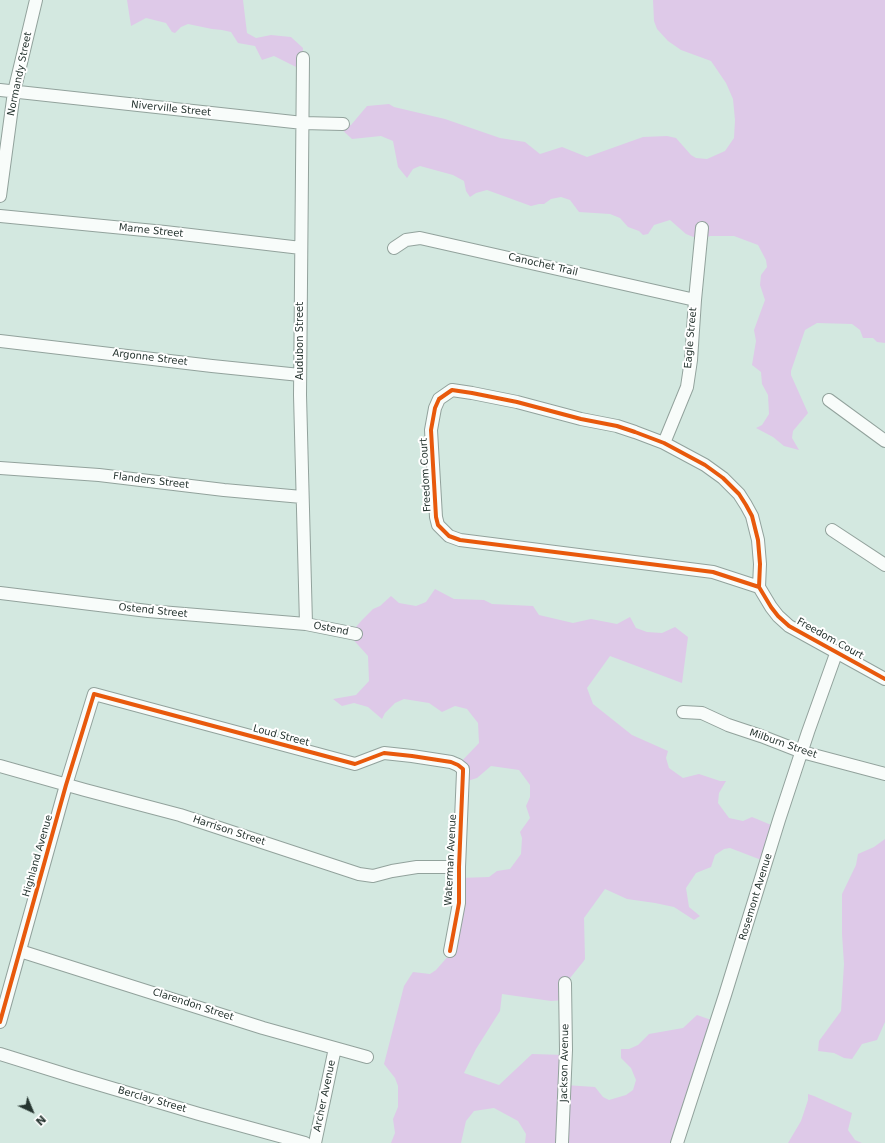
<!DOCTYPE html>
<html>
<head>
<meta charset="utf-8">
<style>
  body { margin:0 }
  #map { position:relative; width:885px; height:1143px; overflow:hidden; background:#d3e8e0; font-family:"DejaVu Sans",sans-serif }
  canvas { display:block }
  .north { position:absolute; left:12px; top:1091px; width:40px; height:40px; -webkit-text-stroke:3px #fff; paint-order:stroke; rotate:136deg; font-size:11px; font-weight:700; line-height:16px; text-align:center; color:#263530 }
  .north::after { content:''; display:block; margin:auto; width:14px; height:18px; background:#263530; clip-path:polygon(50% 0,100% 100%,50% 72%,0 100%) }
</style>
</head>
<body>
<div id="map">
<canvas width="885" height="1143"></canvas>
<div class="north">N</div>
</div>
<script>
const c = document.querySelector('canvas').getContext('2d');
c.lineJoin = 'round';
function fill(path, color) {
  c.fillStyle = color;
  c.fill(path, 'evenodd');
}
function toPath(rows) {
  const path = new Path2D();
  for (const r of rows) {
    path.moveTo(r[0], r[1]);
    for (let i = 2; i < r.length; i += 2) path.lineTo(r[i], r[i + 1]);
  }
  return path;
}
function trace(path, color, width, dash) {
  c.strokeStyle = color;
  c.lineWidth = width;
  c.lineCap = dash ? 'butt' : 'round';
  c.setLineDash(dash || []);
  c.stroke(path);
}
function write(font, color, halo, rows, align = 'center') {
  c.font = font + ' "DejaVu Sans",sans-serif';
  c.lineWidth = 4;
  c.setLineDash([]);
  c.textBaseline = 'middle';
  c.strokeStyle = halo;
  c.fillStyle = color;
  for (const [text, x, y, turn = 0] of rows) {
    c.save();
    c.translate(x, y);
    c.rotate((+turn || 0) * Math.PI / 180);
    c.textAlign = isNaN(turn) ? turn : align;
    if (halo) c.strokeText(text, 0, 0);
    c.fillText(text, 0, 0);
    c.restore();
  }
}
const green = toPath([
  [127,0,243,0,247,33,256,38,271,35,291,37,303,48,302,70,274,56,262,60,255,46,238,43,231,32,222,30,212,29,188,24,181,27,175,33,172,32,166,23,146,18,131,26],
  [653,0,885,0,885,343,877,342,873,338,863,338,860,330,852,324,817,323,805,330,791,371,791,375,808,413,793,431,792,438,799,450,784,446,773,437,756,428,762,425,769,414,768,395,762,384,761,372,752,365,756,341,754,330,765,300,760,285,761,275,767,267,766,260,758,245,734,236,710,236,701,240,686,234,670,220,654,225,648,234,643,235,639,231,628,227,620,218,610,214,579,212,570,200,561,197,551,199,544,204,539,204,531,206,487,190,476,193,470,197,466,191,464,181,453,175,420,166,413,169,407,178,398,167,393,141,381,136,352,139,339,127,351,125,367,106,389,104,394,107,445,119,500,138,525,142,540,154,562,147,587,157,643,137,667,136,676,138,691,155,696,158,707,159,725,151,734,138,735,120,733,99,726,83,711,61,681,50,668,41,657,29,654,21],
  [435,589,454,599,484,600,492,604,533,606,539,615,573,623,591,619,617,624,630,617,636,628,647,632,662,633,675,627,688,637,682,683,610,656,587,688,593,704,632,735,668,751,666,758,669,768,683,778,699,774,720,781,726,781,719,793,718,803,729,818,743,821,752,817,776,827,764,861,730,848,724,849,715,855,711,867,696,873,686,888,689,907,700,916,694,920,674,907,655,903,627,899,605,889,584,918,585,959,583,962,566,983,565,1000,551,1001,502,994,500,1011,476,1049,464,1073,499,1085,532,1054,565,1055,565,1085,595,1087,603,1097,609,1100,626,1095,633,1090,636,1080,631,1068,621,1058,621,1049,629,1049,638,1045,649,1034,683,1028,697,1015,717,1022,678,1143,525,1143,526,1134,518,1121,494,1108,474,1111,466,1121,461,1143,391,1143,395,1133,393,1119,398,1107,398,1086,395,1078,384,1064,404,986,413,972,430,974,436,970,450,954,459,878,489,877,497,871,510,869,521,854,522,838,520,832,530,818,526,806,530,797,530,785,519,770,491,766,477,778,464,782,458,765,479,743,478,723,467,709,455,706,442,712,429,703,404,699,395,703,385,713,382,719,368,707,354,703,342,706,333,699,356,695,369,681,368,656,349,635,362,620,373,609,380,606,391,596,399,603,416,606,426,602],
  [885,839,885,1022,877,1040,862,1044,852,1059,844,1058,834,1053,818,1051,819,1041,841,1011,844,964,842,934,842,894,856,865,858,854,874,847],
  [808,1094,814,1096,852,1113,848,1130,855,1140,862,1143,788,1143,801,1121,808,1100]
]);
const street = toPath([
  [303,58,300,395,306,624],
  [0,90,303,123,343,124],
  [0,196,14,92,36,0],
  [0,216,165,232,301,248],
  [394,248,406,240,420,238,695,300],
  [0,341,212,366,300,375],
  [829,400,885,441],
  [664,443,687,387,691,360,695,300,702,228],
  [0,468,99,475,224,490,302,497],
  [832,530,885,565],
  [759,587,713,572,460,540,449,536,438,525,436,517,431,430,435,408,439,399,452,390,472,393,517,402,581,419,617,426,635,432,664,443,705,465,723,478,739,494,746,505,752,516,758,540,760,564,759,587,771,607,778,616,789,626,885,679],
  [0,593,148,611,306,624,356,634],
  [683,712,702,713,728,725,761,736,802,752,885,774],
  [0,766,85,790,180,815,359,874,373,876,392,871,417,867,459,867],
  [20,951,263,1028,367,1057],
  [0,1022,66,785,94,694,355,764,384,753,412,756,451,762,458,765,463,769,463,772,459,867,459,903,450,951],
  [0,1054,74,1077,199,1114,305,1143],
  [315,1143,335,1048],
  [562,1143,566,1050,565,983],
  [677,1143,725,995,779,820,808,732,837,651]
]);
const cycleway = toPath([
  [759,587,713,572,460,540,449,536,438,525,436,517,431,430,435,408,439,399,452,390,472,393,517,402,581,419,617,426,635,432,664,443,705,465,723,478,739,494,746,505,752,516,758,540,760,564,759,587,771,607,778,616,789,626,885,679],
  [0,1022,66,785,94,694,355,764,384,753,412,756,451,762,458,765,463,769,463,772,459,867,459,903,450,951]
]);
const streetNames = [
  ["Normandy Street",20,74,-78],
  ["Niverville Street",171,109,6],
  ["Marne Street",151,231,6],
  ["Canochet Trail",543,265,13],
  ["Eagle Street",691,338,-85],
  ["Audubon Street",300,341,-90],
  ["Argonne Street",150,358,7],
  ["Freedom Court",426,475,-93],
  ["Flanders Street",151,481,7],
  ["Ostend Street",153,611,6],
  ["Ostend",331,629,11],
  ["Freedom Court",830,639,29],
  ["Loud Street",281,736,15],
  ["Milburn Street",783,744,19],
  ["Harrison Street",229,831,18],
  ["Highland Avenue",38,856,-74],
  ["Waterman Avenue",451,860,-87],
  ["Rosemont Avenue",756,897,-73],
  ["Clarendon Street",193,1005,18],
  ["Jackson Avenue",565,1063,-89],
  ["Archer Avenue",325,1096,-78],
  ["Berclay Street",152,1100,16]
];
fill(green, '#dec9e8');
trace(street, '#92a29c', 14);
trace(street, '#f8fcfa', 12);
trace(cycleway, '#e8590c', 4);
write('10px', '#263530', '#fff', streetNames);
</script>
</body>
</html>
